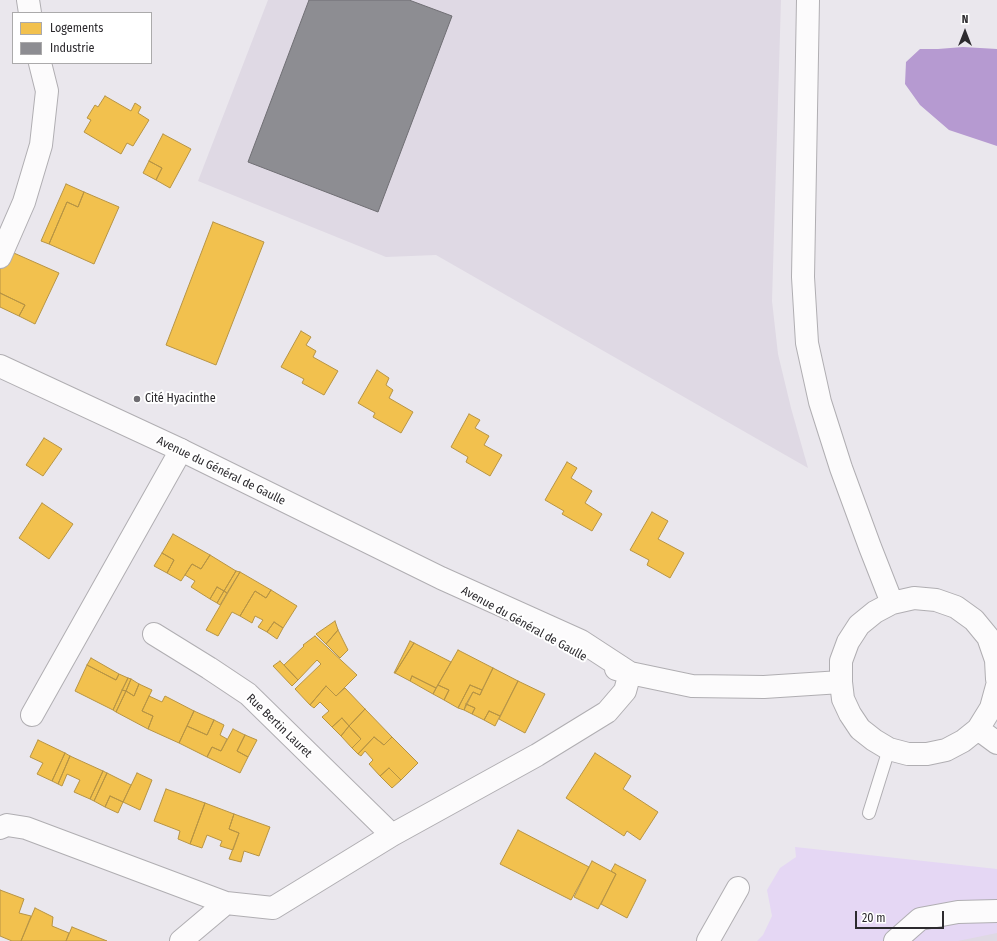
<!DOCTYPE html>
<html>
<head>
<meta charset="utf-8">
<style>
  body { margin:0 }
  #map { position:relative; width:997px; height:941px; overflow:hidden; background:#eae7ed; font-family:"Fira Sans Condensed",sans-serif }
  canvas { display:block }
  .legend { position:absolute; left:12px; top:12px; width:140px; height:52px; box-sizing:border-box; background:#fff; border:1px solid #abaaab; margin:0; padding:5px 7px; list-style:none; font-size:12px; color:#2c2a2e }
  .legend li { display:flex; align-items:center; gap:8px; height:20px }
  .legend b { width:20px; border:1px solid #abaaab }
  .north { position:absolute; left:945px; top:12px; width:40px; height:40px; -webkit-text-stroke:3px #fff; paint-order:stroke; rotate:0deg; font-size:11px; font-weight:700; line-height:16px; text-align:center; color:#2c2a2e }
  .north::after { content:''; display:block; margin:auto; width:14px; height:18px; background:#2c2a2e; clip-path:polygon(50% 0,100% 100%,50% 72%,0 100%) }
  .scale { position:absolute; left:855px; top:911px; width:89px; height:18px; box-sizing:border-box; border:2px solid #2c2a2e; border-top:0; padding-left:5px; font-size:12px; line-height:14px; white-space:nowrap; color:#2c2a2e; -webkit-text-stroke:3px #fff; paint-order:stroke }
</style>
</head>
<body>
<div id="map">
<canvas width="997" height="941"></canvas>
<ul class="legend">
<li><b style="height:11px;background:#f2c14e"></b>Logements</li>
<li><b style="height:11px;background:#8d8d92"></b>Industrie</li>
</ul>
<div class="north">N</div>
<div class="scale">20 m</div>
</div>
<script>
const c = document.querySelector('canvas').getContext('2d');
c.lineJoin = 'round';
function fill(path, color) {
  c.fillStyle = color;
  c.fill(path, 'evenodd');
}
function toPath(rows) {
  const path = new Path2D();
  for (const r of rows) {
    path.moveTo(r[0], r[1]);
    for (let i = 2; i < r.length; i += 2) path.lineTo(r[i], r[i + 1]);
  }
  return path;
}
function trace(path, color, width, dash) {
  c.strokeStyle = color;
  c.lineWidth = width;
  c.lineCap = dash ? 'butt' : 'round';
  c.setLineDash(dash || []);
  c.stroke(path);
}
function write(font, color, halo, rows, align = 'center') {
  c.font = font + ' "Fira Sans Condensed",sans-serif';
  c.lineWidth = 4;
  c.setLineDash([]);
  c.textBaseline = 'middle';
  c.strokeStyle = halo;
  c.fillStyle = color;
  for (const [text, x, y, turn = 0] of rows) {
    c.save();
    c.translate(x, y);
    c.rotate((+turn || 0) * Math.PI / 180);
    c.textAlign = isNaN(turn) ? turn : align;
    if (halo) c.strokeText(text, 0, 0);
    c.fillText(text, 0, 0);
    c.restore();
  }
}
const built = toPath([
  [268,0,781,0,772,301,778,354,791,408,808,468,436,255,386,257,198,181],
  [997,924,997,941,919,941]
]);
const green = toPath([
  [795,847,997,869,997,933,958,941,757,941,763,935,772,916,767,890,780,868,796,857]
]);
const water = toPath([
  [963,47,997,49,997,146,949,130,920,105,905,84,906,62,920,49,938,49]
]);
const homes = toPath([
  [105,96,131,111,135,103,141,107,138,113,149,120,133,146,127,143,121,154,84,132,91,120,87,118,95,105,98,107,105,96],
  [163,134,191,149,170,188,156,180,162,168,149,161,163,134],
  [149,161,162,168,156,180,143,173,149,161],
  [66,184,84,192,78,207,67,202,49,244,41,241,66,184],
  [84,192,119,207,94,264,49,244,67,202,78,207,84,192],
  [213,222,264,242,216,365,166,345,213,222],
  [7,250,59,273,35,324,19,316,25,305,0,293,0,266,7,250],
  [0,293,25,305,19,316,0,307,0,293],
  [301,331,311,337,306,345,316,351,313,357,338,371,324,395,302,383,304,379,281,367,301,331],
  [377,370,389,378,386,385,393,390,389,398,413,412,401,433,373,417,375,413,358,403,377,370],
  [469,414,480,420,475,428,489,436,484,445,502,455,490,476,466,462,468,457,451,447,469,414],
  [44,438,62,449,43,476,26,465,44,438],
  [567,462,577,468,571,478,592,491,585,503,602,514,592,531,562,514,564,511,545,500,567,462],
  [42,503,73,524,49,559,19,538,42,503],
  [652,512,668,521,658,539,684,553,670,578,647,565,649,560,630,550,652,512],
  [173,534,210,555,201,569,192,564,181,581,167,573,174,560,162,553,173,534],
  [162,553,174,560,167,573,154,566,162,553],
  [210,555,236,571,224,591,217,587,210,599,191,587,195,581,185,575,192,564,201,569,210,555],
  [236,571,240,572,227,593,224,591,236,571],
  [240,572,271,590,266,598,255,591,240,616,232,612,218,636,206,630,240,572],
  [217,587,224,591,217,603,210,599,217,587],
  [271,590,297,606,283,628,274,622,267,632,258,627,263,620,255,616,252,623,240,616,255,591,266,598,271,590],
  [224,591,227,593,220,605,217,603,224,591],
  [335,621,338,630,326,644,316,634,335,621],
  [274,622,283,628,277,639,267,632,274,622],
  [338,630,348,650,340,658,326,644,338,630],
  [315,636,357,675,336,696,326,686,310,705,295,689,321,664,317,660,298,680,284,665,304,646,303,645,315,636],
  [410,641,414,643,395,673,394,673,410,641],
  [414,643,451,662,436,688,412,676,410,681,395,673,414,643],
  [458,650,493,668,482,690,470,685,458,708,444,700,449,690,438,685,458,650],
  [91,658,119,674,116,680,87,665,91,658],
  [280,661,298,680,292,686,273,666,280,661],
  [87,665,116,680,119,674,128,678,113,710,75,691,87,665],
  [493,668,518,681,500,716,489,711,484,720,472,714,475,708,466,704,473,692,480,695,493,668],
  [412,676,436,688,433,694,410,681,412,676],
  [128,678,131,679,126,691,122,690,128,678],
  [131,679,139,684,134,696,126,691,131,679],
  [518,681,545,694,525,733,499,719,518,681],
  [139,684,152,690,142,711,153,716,148,729,116,712,126,691,134,696,139,684],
  [438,685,449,690,444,700,433,694,438,685],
  [470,685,482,690,480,695,473,692,464,710,458,708,470,685],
  [326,686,336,696,345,688,365,709,349,726,342,718,332,727,322,717,329,711,320,702,314,708,310,705,326,686],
  [122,690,126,691,116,712,113,710,122,690],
  [149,696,162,702,165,696,194,711,179,743,148,729,153,716,142,711,149,696],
  [466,704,475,708,472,714,464,710,466,704],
  [365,709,392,737,384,745,374,737,358,754,352,748,361,739,349,726,365,709],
  [194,711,214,720,207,735,187,726,194,711],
  [489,711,500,716,495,726,484,720,489,711],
  [342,718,349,726,341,736,332,727,342,718],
  [214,720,224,725,220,735,227,739,221,751,212,747,207,757,179,743,187,726,207,735,214,720],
  [349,726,361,739,352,748,341,736,349,726],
  [233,729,245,735,237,751,248,757,240,773,207,757,212,747,221,751,233,729],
  [245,735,257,740,248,757,237,751,245,735],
  [374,737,384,745,392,737,418,763,401,780,389,768,380,776,369,764,373,760,365,751,361,756,358,754,374,737],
  [38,740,65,753,52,781,37,774,43,763,30,757,38,740],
  [65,753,70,756,58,784,52,781,65,753],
  [595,753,631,776,623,789,658,812,640,840,627,831,624,836,566,798,595,753],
  [70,756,103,771,90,799,74,792,80,780,67,774,62,786,58,784,70,756],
  [389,768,401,780,392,788,380,776,389,768],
  [103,771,107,773,94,801,90,799,103,771],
  [107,773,131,785,123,802,110,796,105,807,94,801,107,773],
  [137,773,152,780,140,810,123,802,137,773],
  [166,789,205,803,190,844,178,839,180,831,154,821,166,789],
  [110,796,123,802,118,813,105,807,110,796],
  [205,803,234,814,229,829,239,833,233,850,220,846,222,841,207,835,202,848,190,844,205,803],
  [234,814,270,827,259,856,244,851,241,862,229,859,239,833,229,829,234,814],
  [518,830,589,867,571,900,500,864,518,830],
  [592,861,616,874,598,909,574,897,592,861],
  [615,864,646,880,627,918,601,904,616,874,611,871,615,864],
  [0,890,24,899,19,913,31,916,21,941,12,941,0,936,0,890],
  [35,908,53,917,52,926,69,933,66,941,21,941,35,908],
  [72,927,107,941,66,941,72,927]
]);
const industry = toPath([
  [309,0,409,0,452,16,378,212,248,162,309,0]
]);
const lane = toPath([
  [869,813,889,749]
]);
const street = toPath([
  [28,0,30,13],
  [0,257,24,202,41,145,47,91,40,63],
  [154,634,209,668,248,694,392,835],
  [32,715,181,450],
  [0,828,7,825,26,828,226,903],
  [181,941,226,903,273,908,392,835,537,755,607,712,625,691,630,673],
  [708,941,738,888],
  [895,941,920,919,958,912,997,911]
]);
const secondary = toPath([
  [808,0,803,277,807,343,820,402,841,468,870,547,892,603],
  [0,366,181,450,441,578,581,641,630,673],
  [616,669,630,673,692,686,764,687,841,682],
  [997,679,996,660,988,637,974,620,956,607,936,600,914,598,892,603,875,612,859,625,848,642,841,661,841,682,843,699,850,714,860,729,874,740,889,749,908,754,927,754,946,750,963,741,978,729,991,708,997,686],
  [978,729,997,743]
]);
const markers = [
  [137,399,4,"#6e6c71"]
];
const poiNames = [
  ["Cité Hyacinthe",145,399]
];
const streetNames = [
  ["Avenue du Général de Gaulle",221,471,26],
  ["Avenue du Général de Gaulle",524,624,29],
  ["Rue Bertin Lauret",279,726,44]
];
fill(built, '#dfd9e4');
fill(green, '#e5d7f4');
fill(water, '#b69ad1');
fill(homes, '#f2c14e');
trace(homes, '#b79444', 1);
fill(industry, '#8d8d92');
trace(industry, '#706f74', 1);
trace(lane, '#b0aeb2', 14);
trace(street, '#b0aeb2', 24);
trace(secondary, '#b0aeb2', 24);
trace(lane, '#fcfbfc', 12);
trace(street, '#fcfbfc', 22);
trace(secondary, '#fcfbfc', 22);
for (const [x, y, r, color] of markers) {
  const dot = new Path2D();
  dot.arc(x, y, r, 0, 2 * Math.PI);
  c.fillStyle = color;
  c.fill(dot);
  trace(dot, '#fff', 1.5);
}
write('12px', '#2c2a2e', '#fff', poiNames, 'left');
write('12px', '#2c2a2e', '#fff', streetNames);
</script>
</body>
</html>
